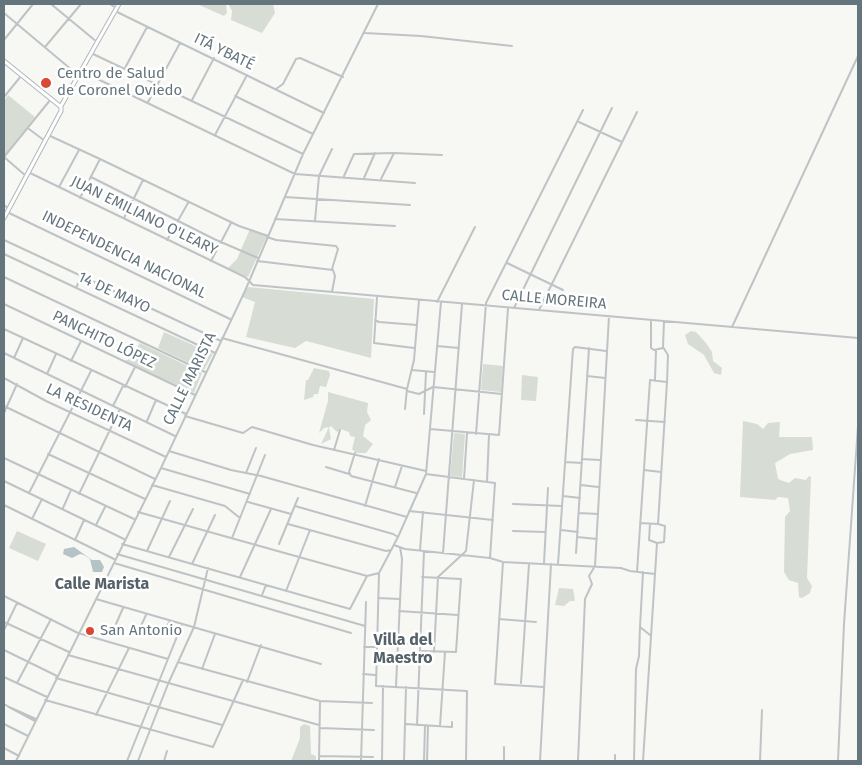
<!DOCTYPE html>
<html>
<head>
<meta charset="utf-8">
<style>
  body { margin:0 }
  #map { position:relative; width:862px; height:765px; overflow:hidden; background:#f7f7f4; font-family:"Fira Sans",sans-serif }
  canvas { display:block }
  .frame { position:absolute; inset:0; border:5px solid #64757d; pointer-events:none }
</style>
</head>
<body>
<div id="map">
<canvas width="862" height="765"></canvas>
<div class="frame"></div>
</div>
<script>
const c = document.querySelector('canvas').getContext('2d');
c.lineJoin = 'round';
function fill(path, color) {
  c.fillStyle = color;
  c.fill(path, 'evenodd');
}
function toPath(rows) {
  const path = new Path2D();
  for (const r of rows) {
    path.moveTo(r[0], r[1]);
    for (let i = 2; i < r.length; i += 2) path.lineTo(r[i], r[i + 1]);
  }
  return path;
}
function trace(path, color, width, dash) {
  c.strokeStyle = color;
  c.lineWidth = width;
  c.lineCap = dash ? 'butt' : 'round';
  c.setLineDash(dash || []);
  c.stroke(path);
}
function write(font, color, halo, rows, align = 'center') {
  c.font = font + ' "Fira Sans",sans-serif';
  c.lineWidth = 5;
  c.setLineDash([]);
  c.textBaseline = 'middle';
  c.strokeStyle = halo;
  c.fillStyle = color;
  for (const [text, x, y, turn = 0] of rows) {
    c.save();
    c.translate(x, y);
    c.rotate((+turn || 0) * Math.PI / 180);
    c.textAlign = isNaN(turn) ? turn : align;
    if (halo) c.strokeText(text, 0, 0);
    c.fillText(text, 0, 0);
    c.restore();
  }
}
const green = toPath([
  [197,4,273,4,275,13,262,33,231,20,232,11,229,5,226,4,227,13,224,16],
  [8,95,35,117,5,155,4,101],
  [250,229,267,236,248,277,228,268,237,259],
  [248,287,374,299,371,358,306,341,295,348,246,337,255,302,242,297],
  [691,331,696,332,706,343,712,352,713,361,722,368,721,375,714,373,704,355,688,344,685,335],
  [164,332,213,354,204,370,158,348],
  [140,343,202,373,194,393,124,361,130,359],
  [483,364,503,366,501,392,481,390],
  [314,368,329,371,330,375,326,387,320,386,318,394,314,394,313,397,304,400,306,380,308,380],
  [522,375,538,377,536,401,521,400],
  [328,392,368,403,367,412,371,420,365,425,363,436,373,444,366,453,356,453,352,449,355,437,350,436,349,432,341,429,337,432,331,426,329,428,331,439,321,444,329,427,324,428,319,433,328,401],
  [743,421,757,424,763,429,768,423,780,422,779,437,812,437,813,450,790,454,775,463,778,479,783,481,789,483,795,478,806,480,809,476,811,477,807,578,812,586,810,593,802,598,799,597,798,583,789,580,784,572,785,517,790,511,788,498,778,497,775,500,740,497],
  [454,433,465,434,462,477,450,476],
  [17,531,46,544,38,561,9,548],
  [559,588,573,589,575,601,570,601,564,606,555,605],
  [304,724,310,726,311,754,316,756,316,761,291,761,300,738,300,727]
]);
const water = toPath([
  [74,547,92,560,100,560,104,567,102,572,93,572,90,559,84,555,80,554,72,558,63,554,64,549]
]);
const street = toPath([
  [51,4,97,42],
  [110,4,116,8],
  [115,11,324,113],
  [4,13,79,76],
  [365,33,421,36,512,46],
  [4,40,33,4],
  [45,47,81,4],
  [91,53,303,154],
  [125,68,147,27],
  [81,71,295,174,415,183],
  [276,89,283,84,296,59,300,58,343,77],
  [235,96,313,134],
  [4,97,21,76],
  [192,100,214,58],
  [148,102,180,43],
  [579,122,622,142],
  [29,129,45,141],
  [48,135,100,159,80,198],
  [215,135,247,75],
  [4,157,51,99],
  [4,157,26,176],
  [100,159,239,226,268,236],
  [28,172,245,277,253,285,858,338],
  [344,176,354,154,394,153],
  [91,177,214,239,258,258],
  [364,178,375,153],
  [381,179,394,153,442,155],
  [59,187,79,150],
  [285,197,410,205],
  [4,205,9,209],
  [7,212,230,319],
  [124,218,143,180],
  [275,219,395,226],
  [315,221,319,176,332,149],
  [267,237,276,240,336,246,338,249,332,269],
  [4,240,221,341],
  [167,240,188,203],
  [4,254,215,353],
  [211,261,231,223],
  [257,261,333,270,335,276,332,292],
  [507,263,563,290],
  [4,277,205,372],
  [76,288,81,277],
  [377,297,374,343,414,348],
  [437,302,475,227],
  [441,302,426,474,398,537,379,573,376,686,467,691,466,761],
  [4,304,195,395],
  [514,308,612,108],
  [539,310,637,112],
  [375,320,379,322,417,325],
  [651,321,651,348,654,350,663,348],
  [732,327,858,56],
  [4,329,186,414],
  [222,338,407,389,405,409],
  [437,346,459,348],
  [4,353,175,436],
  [14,358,23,338],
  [71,361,81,341],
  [412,370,434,372],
  [47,374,56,354],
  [587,376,605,378],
  [4,378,46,401,166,457],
  [655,380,656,350],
  [125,387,135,367],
  [407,389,414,360,419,300],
  [407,391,419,394,433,387,502,394],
  [4,406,155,479],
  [113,406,123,386],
  [4,413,17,384],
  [424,414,426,372],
  [185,416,243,433,252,427,313,445,426,471],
  [636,420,665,422],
  [147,421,156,400],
  [430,429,499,435,508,308],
  [476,434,486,303,583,110],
  [334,450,340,430],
  [169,451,231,470,261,476,407,517],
  [355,453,349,472,351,476,416,493],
  [48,454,145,499],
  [4,458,134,519],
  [582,459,600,460],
  [565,462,582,463],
  [326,467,349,474],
  [161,468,250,494],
  [644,470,661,472],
  [246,473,256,448],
  [426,474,495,483,490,558],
  [464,479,467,433],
  [4,481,124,539],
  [487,482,489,435],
  [152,485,225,506,240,518],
  [581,485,598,487],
  [395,487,402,466],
  [29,493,91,371],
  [79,494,120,409],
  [563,496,580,498],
  [248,502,291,514],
  [513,504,562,506],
  [4,505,114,559],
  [295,506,393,534,398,537],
  [365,506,379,459],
  [63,508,71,490],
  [409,511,493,520],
  [138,512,367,576,379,573],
  [579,513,598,514],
  [32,519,42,499],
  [640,523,658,524,665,526,664,542,657,543,649,540,650,524],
  [288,524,386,551,391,550],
  [658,524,667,382,668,355,663,347,664,321],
  [96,525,105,507],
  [561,530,578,532],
  [513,531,545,532],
  [577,537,597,539],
  [232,538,265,455],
  [75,540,84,520],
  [122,544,350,609,367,576],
  [279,544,298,498],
  [394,545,405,549,490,558,503,562,621,568,630,571,655,574],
  [420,550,423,512],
  [147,551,170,501],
  [443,553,462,304],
  [576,553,589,348],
  [117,554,365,626],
  [169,557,193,509],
  [503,562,495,684,544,687],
  [114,563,351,633],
  [544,563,548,488],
  [192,564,215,515],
  [558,564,573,349,575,347,606,351],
  [637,572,650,380,667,382],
  [643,572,640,627,650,635],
  [240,577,271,509],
  [286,591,310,530],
  [262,595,266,585],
  [4,596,78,633,168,659],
  [378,598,400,599],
  [96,599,321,664],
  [399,611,458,615],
  [146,615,139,630,144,633,161,635,170,621],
  [499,619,536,622],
  [4,622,69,652],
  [116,624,123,608],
  [4,630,17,603],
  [377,642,419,644],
  [364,647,377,647],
  [4,650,57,676],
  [422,651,456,652,461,579,422,577],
  [434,652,438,577,466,551,474,480],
  [68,655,319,725],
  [178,662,320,701,372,703],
  [202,669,215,634],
  [363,674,375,675],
  [4,677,47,697],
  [56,678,222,725],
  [247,682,261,645],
  [17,683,51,619],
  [521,683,529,564],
  [396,686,402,559,400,547],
  [45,700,213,747,243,680],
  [4,704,9,707],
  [96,715,129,648],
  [35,721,9,707,36,719],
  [4,724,28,736],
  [406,724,452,727,452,722],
  [417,725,424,551],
  [440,726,445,652],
  [320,728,374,730],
  [4,748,19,756],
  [319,756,373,757],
  [16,761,161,468,245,291,303,154,378,4],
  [127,761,182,624],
  [138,761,168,684,194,627,208,568],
  [164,761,167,751],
  [319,761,320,701],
  [361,761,366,602],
  [382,761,383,686],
  [404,761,406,687],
  [424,761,425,726],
  [427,761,428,726],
  [504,761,504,747],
  [540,761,551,564],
  [578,761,585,599,592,584,589,576,595,566,609,316],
  [615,761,615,755],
  [634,761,636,669,639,656,640,627],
  [643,761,657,543],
  [760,761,762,710],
  [838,761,844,624,858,426]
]);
const secondary = toPath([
  [4,61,61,107],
  [4,218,61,111,61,106,119,4]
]);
const markers = [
  [46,83,6,"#d84833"],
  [90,631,5,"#d84833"]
];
const streetNames = [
  ["ITÁ YBATÉ",224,52,26],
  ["JUAN EMILIANO O'LEARY",144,216,26],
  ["INDEPENDENCIA NACIONAL",124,255,26],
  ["14 DE MAYO",114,293,25],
  ["CALLE MOREIRA",554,300,5],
  ["PANCHITO LÓPEZ",104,340,26],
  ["CALLE MARISTA",190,379,-64],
  ["LA RESIDENTA",89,408,25]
];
const poiNames = [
  ["Centro de Salud",57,74],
  ["de Coronel Oviedo",57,91],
  ["San Antonio",100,631]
];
const neighbourhoodNames = [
  ["Calle Marista",102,585],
  ["Villa del",403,641],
  ["Maestro",403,659]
];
fill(green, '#d7dcd4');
fill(water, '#b6c3c6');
trace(secondary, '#b1b7bb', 5);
trace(street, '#bec3c6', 2);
trace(secondary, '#fff', 3);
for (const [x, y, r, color] of markers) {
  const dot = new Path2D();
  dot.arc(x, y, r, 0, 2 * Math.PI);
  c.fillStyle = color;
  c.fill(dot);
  trace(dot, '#fff', 2);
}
write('15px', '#64757d', '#fff', streetNames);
write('15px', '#64757d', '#fff', poiNames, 'left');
write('bold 16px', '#556269', '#fff', neighbourhoodNames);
</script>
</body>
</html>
